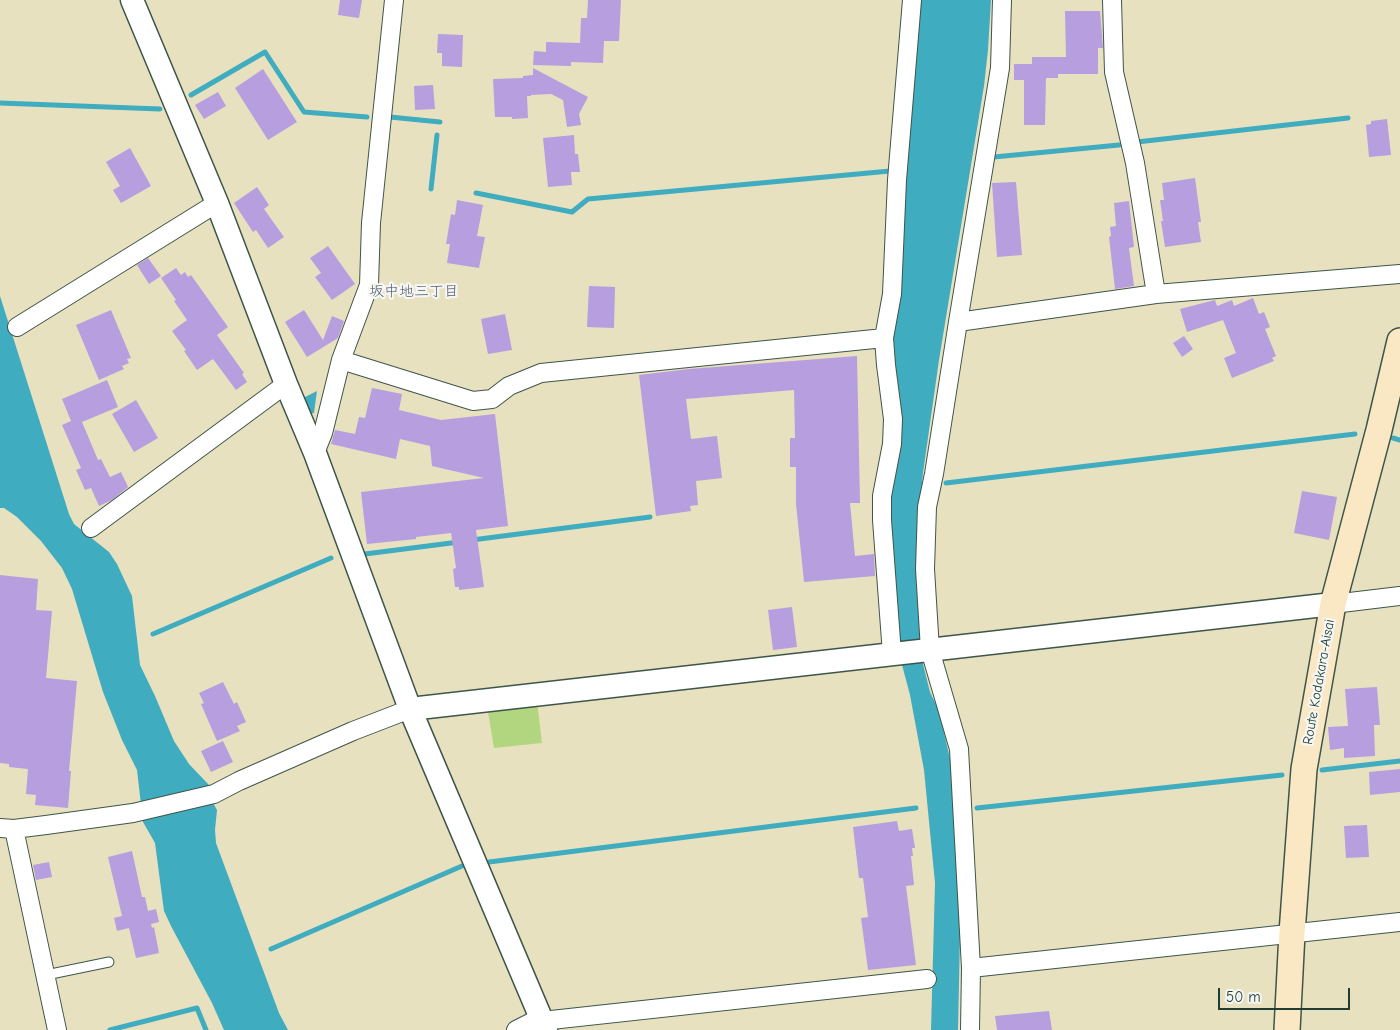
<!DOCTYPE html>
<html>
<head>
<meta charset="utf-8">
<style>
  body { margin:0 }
  #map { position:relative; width:1400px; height:1030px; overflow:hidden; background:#e8e1c0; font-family:"Comic Neue",sans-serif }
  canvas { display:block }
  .scale { position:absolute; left:1218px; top:988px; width:132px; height:22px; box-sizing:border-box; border:2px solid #1f3d34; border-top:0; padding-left:6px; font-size:15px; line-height:18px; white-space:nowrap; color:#1f3d34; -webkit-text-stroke:4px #f6f6f2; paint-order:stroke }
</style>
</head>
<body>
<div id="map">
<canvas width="1400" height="1030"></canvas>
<div class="scale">50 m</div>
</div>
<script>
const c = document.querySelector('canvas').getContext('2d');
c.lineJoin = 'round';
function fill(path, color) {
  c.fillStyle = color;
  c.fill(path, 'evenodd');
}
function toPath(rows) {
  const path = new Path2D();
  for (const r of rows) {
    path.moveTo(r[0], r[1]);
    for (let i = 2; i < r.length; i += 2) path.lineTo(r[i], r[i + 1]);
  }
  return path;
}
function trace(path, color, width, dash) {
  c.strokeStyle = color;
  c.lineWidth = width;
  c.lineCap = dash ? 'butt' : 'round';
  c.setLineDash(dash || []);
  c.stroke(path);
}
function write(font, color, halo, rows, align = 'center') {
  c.font = font + ' "Comic Neue","Klee One",sans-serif';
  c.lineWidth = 4.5;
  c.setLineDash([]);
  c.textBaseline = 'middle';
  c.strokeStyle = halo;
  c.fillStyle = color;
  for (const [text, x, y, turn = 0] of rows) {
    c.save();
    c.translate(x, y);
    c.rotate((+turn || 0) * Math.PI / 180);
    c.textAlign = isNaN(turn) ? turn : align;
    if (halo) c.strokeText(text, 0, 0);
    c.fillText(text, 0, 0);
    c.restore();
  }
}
const green = toPath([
  [537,701,542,743,494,748,487,706]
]);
const water = toPath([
  [919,0,991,0,988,50,984,86,939,360,923,473,920,506,920,652,930,692,939,711,951,763,953,778,960,936,958,1030,931,1030,935,883,924,770,910,695,901,661,889,505,890,485,902,443,902,422,900,400,890,357,891,337,898,309,906,148],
  [0,296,69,514,74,524,109,552,117,564,132,596,140,665,155,696,174,741,189,764,209,785,212,801,217,810,215,830,216,843,279,1013,288,1030,224,1030,212,1003,171,926,164,911,155,843,143,822,137,770,122,740,103,692,72,589,62,568,41,541,17,517,4,508,0,508],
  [317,391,314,413,309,414,303,398]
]);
const stream = toPath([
  [191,95,265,52,304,112,367,117],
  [0,103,160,109],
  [390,117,440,122],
  [1137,142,1348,118],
  [994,157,1119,145],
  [431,189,437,135],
  [476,193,572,212,588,199,890,171],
  [1393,438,1400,440],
  [946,483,1355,434],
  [472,540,650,517],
  [365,554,459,542],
  [153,634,331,558],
  [1322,770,1400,761],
  [977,808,1282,775],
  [489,862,916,808],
  [271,949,462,866],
  [110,1030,197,1008,206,1030]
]);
const building = toPath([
  [340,0,362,0,359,18,338,15],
  [588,0,621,0,619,41,604,41,603,63,571,62,571,66,533,65,534,51,546,52,546,42,580,43,581,18,587,18],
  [1065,11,1100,11,1103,48,1098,48,1098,74,1058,74,1058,78,1046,78,1045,125,1024,125,1024,80,1014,80,1014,64,1032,64,1032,57,1066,57],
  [438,34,463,35,462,67,442,66,442,53,437,53],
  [533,68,588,97,579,114,581,125,567,127,563,100,551,94,531,95,531,96,527,96,528,118,512,119,512,117,495,117,493,79,523,78,523,76,533,75],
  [263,69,297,122,268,140,235,88],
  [433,85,435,109,415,110,414,86],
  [218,92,226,106,204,119,195,105],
  [1387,119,1391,155,1369,157,1366,125,1371,124,1371,121],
  [574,135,575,154,578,154,580,172,571,172,572,185,548,187,543,138],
  [130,148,151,186,121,203,113,190,120,186,106,162],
  [1195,178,1201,222,1198,222,1201,242,1165,247,1161,221,1163,221,1160,200,1164,200,1162,183],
  [1016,182,1022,255,997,257,992,183],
  [257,187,269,205,264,209,284,237,268,248,256,230,253,232,234,203],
  [457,200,483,205,477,236,485,237,479,268,447,263,450,244,446,244,451,214,455,215],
  [1129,201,1134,247,1129,248,1134,286,1115,289,1109,237,1111,236,1110,227,1116,226,1114,203],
  [328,246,355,284,332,300,315,277,321,273,310,258],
  [148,258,161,276,149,284,137,265],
  [176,268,181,275,185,272,188,277,191,275,228,327,217,335,244,373,242,374,247,382,236,390,213,359,197,370,184,351,186,350,172,331,187,320,174,301,176,300,161,278],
  [589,286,615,287,614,328,587,327],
  [1253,298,1259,314,1264,312,1270,327,1265,329,1276,356,1272,358,1274,361,1232,378,1224,358,1236,353,1223,320,1187,332,1180,309,1215,300,1217,306,1232,300,1234,306],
  [111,310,131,358,127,359,129,363,122,366,124,369,99,380,76,325],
  [304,310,323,340,332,316,344,321,338,338,307,357,285,322],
  [505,314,512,350,488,354,481,319],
  [1184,336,1193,349,1182,357,1173,343],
  [857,356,860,503,850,503,855,556,874,554,875,576,804,582,796,504,796,467,790,467,790,438,795,438,794,390,686,399,691,439,717,436,722,478,696,481,698,505,690,506,691,511,656,516,639,375,689,369],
  [107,380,118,407,82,422,98,460,101,459,110,477,121,472,128,487,112,500,99,506,91,488,85,490,76,470,81,468,62,425,71,421,62,399],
  [372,388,402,394,399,410,441,420,495,414,508,526,476,530,484,587,459,590,459,587,455,587,453,569,456,568,451,533,416,537,416,539,367,544,361,492,484,478,432,466,430,446,400,439,396,459,331,444,335,430,355,434,359,417,365,418],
  [136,400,158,438,134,452,112,414],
  [1302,491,1337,497,1329,540,1294,533],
  [0,575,38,579,36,610,52,611,46,678,77,681,69,771,71,771,68,808,35,805,36,795,26,794,28,769,9,767,9,764,0,763],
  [792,607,797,647,773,650,768,610],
  [223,682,234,704,237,702,246,722,237,726,240,731,217,741,201,704,204,703,199,693],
  [1377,687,1380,725,1374,725,1375,756,1344,758,1344,748,1330,750,1328,727,1348,726,1345,689],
  [223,741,233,762,211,772,201,751],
  [1400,769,1400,792,1370,795,1369,772],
  [897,821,899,831,912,829,915,848,912,848,913,856,911,856,914,885,906,886,916,965,868,970,861,918,868,917,863,878,859,878,853,827],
  [1367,825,1369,857,1346,858,1344,826],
  [132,851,142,897,145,897,148,911,156,909,159,922,151,924,152,928,154,927,159,953,136,958,129,928,117,931,114,918,122,916,108,857],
  [49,862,52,877,36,880,33,865],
  [1049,1011,1052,1030,997,1030,995,1016]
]);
const service = toPath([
  [46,975,109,962]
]);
const minor = toPath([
  [1112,0,1114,72,1135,163,1156,294],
  [958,322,1156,294,1400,274],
  [17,327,217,203],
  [341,360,473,401,492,399,509,386,541,373,884,338],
  [315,453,323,433,341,360,369,285,371,223,394,0],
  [91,528,286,384],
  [1333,604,1400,596],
  [892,654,882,520,882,496,892,444,893,419,886,365,884,338,892,294,897,180,912,0],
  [0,828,14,829,46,825,133,813,214,794,239,781,353,731,410,709],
  [14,829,57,1030],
  [971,968,1400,922],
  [516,1030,530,1023,542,1021,927,979],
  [970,1030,971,968,959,749,930,650,925,569,927,507,934,474,958,322,1000,68,1002,0]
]);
const tertiary = toPath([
  [132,0,217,203,286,384,315,453,410,709,546,1030],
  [410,709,1333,604]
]);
const secondary = toPath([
  [1287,1030,1292,933,1304,769,1333,604,1379,430,1400,341]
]);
const streetNames = [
  ["Route Kodakara-Aisai",1319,682,-80]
];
const neighbourhoodNames = [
  ["坂中地三丁目",414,292]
];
fill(green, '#b2d67f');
fill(water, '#40acbf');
trace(stream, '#40acbf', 5);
fill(building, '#b69edf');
trace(service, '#3d5649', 11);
trace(minor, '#3d5649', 20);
trace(tertiary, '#3d5649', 25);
trace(secondary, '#3d5649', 28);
trace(service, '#fff', 9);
trace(minor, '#fff', 18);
trace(tertiary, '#fff', 22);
trace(secondary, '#fae7c3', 25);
write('14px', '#1f3d34', '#f6f6f2', streetNames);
write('15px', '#545f70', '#f6f6f2', neighbourhoodNames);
</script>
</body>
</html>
